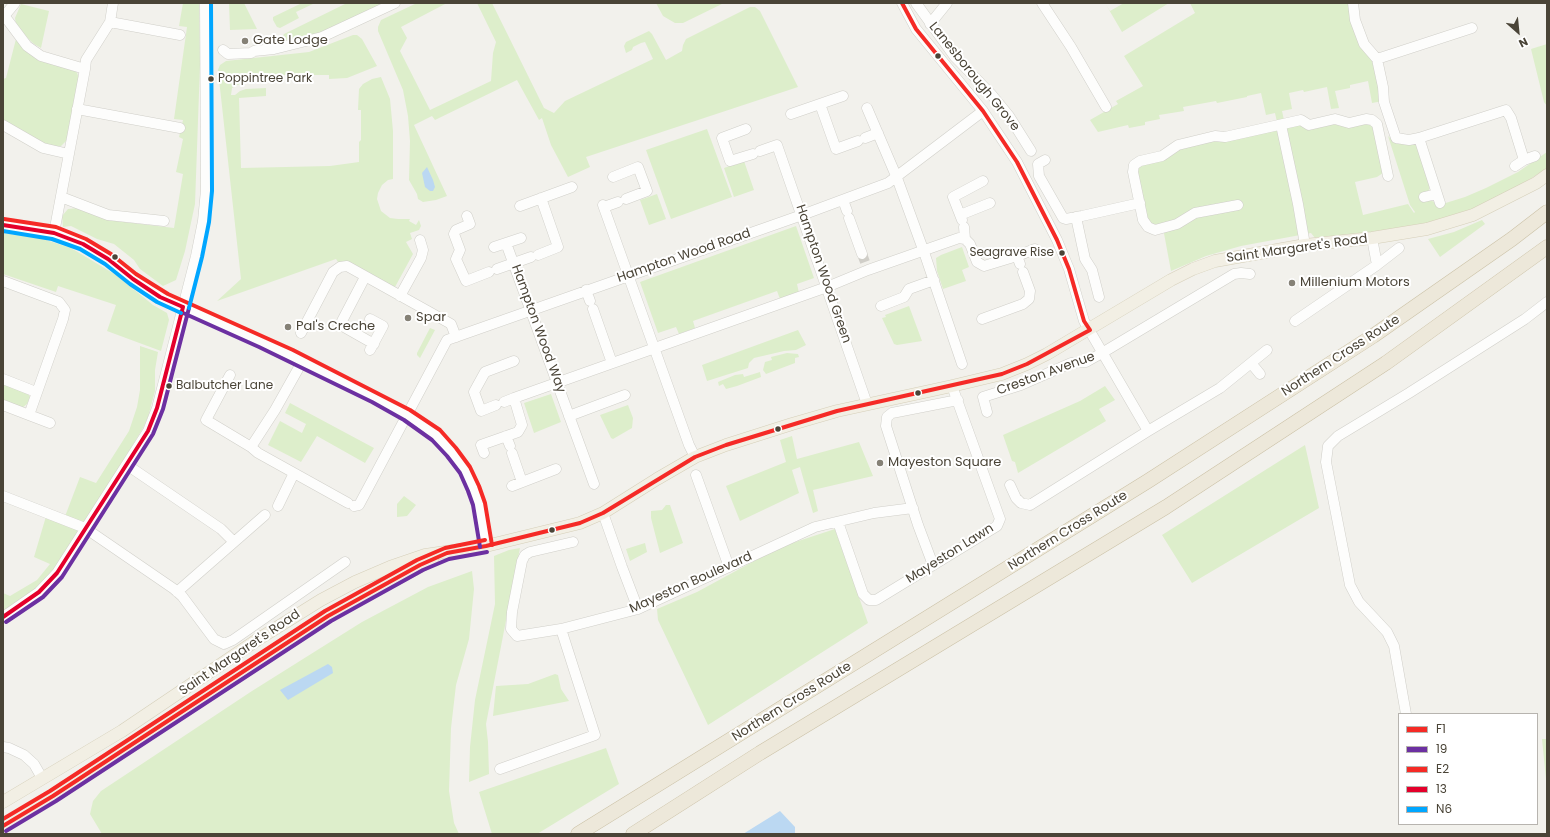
<!DOCTYPE html>
<html>
<head>
<meta charset="utf-8">
<style>
  body { margin:0 }
  #map { position:relative; width:1550px; height:837px; overflow:hidden; background:#f2f1ec; font-family:Poppins,sans-serif }
  canvas { display:block }
  .frame { position:absolute; inset:0; border:4px solid #4a4437; pointer-events:none }
  .legend { position:absolute; left:1398px; top:713px; width:140px; height:112px; box-sizing:border-box; background:#fff; border:1px solid #b7b4af; margin:0; padding:5px 7px; list-style:none; font-size:12px; color:#4a4437 }
  .legend li { display:flex; align-items:center; gap:8px; height:20px }
  .legend b { width:20px; border:1px solid #b7b4af }
  .north { position:absolute; left:1498px; top:12px; width:40px; height:40px; -webkit-text-stroke:3px #fff; paint-order:stroke; rotate:153deg; font-size:11px; font-weight:700; line-height:16px; text-align:center; color:#4a4437 }
  .north::after { content:''; display:block; margin:auto; width:14px; height:18px; background:#4a4437; clip-path:polygon(50% 0,100% 100%,50% 72%,0 100%) }
</style>
</head>
<body>
<div id="map">
<canvas width="1550" height="837"></canvas>
<div class="frame"></div>
<ul class="legend">
<li><b style="height:5px;background:#f52a26"></b>F1</li>
<li><b style="height:5px;background:#6c30a1"></b>19</li>
<li><b style="height:5px;background:#f52a26"></b>E2</li>
<li><b style="height:5px;background:#e4002b"></b>13</li>
<li><b style="height:5px;background:#00a6ff"></b>N6</li>
</ul>
<div class="north">N</div>
</div>
<script>
const c = document.querySelector('canvas').getContext('2d');
c.lineJoin = 'round';
function fill(path, color) {
  c.fillStyle = color;
  c.fill(path, 'evenodd');
}
function toPath(rows) {
  const path = new Path2D();
  for (const r of rows) {
    path.moveTo(r[0], r[1]);
    for (let i = 2; i < r.length; i += 2) path.lineTo(r[i], r[i + 1]);
  }
  return path;
}
function trace(path, color, width, dash) {
  c.strokeStyle = color;
  c.lineWidth = width;
  c.lineCap = dash ? 'butt' : 'round';
  c.setLineDash(dash || []);
  c.stroke(path);
}
function write(font, color, halo, rows, align = 'center') {
  c.font = font + ' Poppins,sans-serif';
  c.lineWidth = 4;
  c.setLineDash([]);
  c.textBaseline = 'middle';
  c.strokeStyle = halo;
  c.fillStyle = color;
  for (const [text, x, y, turn = 0] of rows) {
    c.save();
    c.translate(x, y);
    c.rotate((+turn || 0) * Math.PI / 180);
    c.textAlign = isNaN(turn) ? turn : align;
    if (halo) c.strokeText(text, 0, 0);
    c.fillText(text, 0, 0);
    c.restore();
  }
}
const green = toPath([
  [183,3,199,3,200,65,195,204,185,251,176,280,163,286,140,269,134,260,114,244,97,239,71,226,63,227,62,216,68,209,78,208,108,220,174,228,183,174,176,172,183,139,179,137,183,120,174,119,187,27,179,26],
  [229,3,244,3,257,29,230,30],
  [302,3,315,3,296,12,299,18,280,28,277,27,273,20,273,17],
  [347,3,386,3,329,31,285,43,283,40,282,37,284,34],
  [417,3,447,3,401,27,407,38,400,51,430,110,491,81,493,53,496,42,477,3,492,3,544,108,554,113,565,101,653,59,645,42,641,43,633,47,632,50,626,53,624,46,626,42,649,31,652,34,666,60,682,51,683,45,686,39,750,7,755,7,760,11,798,87,586,157,590,167,568,177,551,145,542,118,539,120,517,80,435,120,432,116,414,125,447,196,436,200,423,202,418,199,417,194,409,180,410,141,408,116,403,90,378,31,378,27,381,20],
  [656,3,724,3,683,23,675,23,663,16],
  [1105,3,1110,11,1124,3,1169,3,1122,32],
  [1190,3,1353,3,1355,20,1377,59,1383,101,1372,103,1368,81,1350,85,1350,88,1335,91,1339,108,1331,109,1327,87,1304,92,1303,90,1289,93,1292,109,1282,111,1284,120,1277,122,1275,113,1266,115,1261,93,1247,96,1247,97,1217,103,1216,101,1183,107,1184,111,1159,115,1160,119,1145,122,1145,125,1129,128,1128,125,1098,132,1090,120,1118,104,1116,101,1143,86,1124,56,1195,13],
  [21,4,49,11,41,48,34,44,21,32,16,25,15,18],
  [353,35,357,35,362,39,377,66,347,78,329,79,329,75,269,75,269,81,249,82,237,85,232,88,231,95,235,95,240,91,246,89,266,88,266,96,239,98,241,168,330,166,359,162,359,142,361,140,361,110,358,110,359,89,363,84,372,79,381,77,390,99,393,131,393,179,388,180,382,185,378,193,377,199,381,211,390,218,398,219,410,219,409,221,416,225,419,220,421,226,419,230,410,233,412,239,406,242,413,254,395,287,347,262,338,262,336,259,217,301,241,279,218,70,220,65,226,61,309,52],
  [16,39,75,69,77,73,79,78,68,139,61,146,57,147,52,146,34,140,3,121,3,79,6,78],
  [1547,44,1547,106,1544,102,1531,49],
  [1301,121,1363,121,1377,127,1383,173,1377,177,1355,182,1363,215,1408,204,1414,213,1415,212,1410,205,1388,136,1397,144,1415,144,1418,147,1430,185,1429,190,1427,192,1430,200,1434,202,1436,206,1465,197,1486,188,1518,172,1547,152,1547,168,1521,185,1469,211,1443,220,1389,231,1315,238,1311,233,1241,246,1206,256,1171,271,1163,228,1148,227,1135,165,1178,145],
  [707,129,732,197,671,219,646,150],
  [744,161,754,190,734,197,724,168],
  [657,194,666,219,649,225,640,200],
  [1482,220,1485,224,1440,257,1428,239,1454,232],
  [796,226,814,278,797,284,799,293,780,299,777,291,693,321,695,328,679,334,676,327,658,333,640,282],
  [3,233,40,238,71,248,116,275,153,305,167,313,169,320,161,351,107,331,116,305,58,286,56,292,3,274],
  [962,247,969,267,962,270,966,281,943,289,937,271,936,258,941,255],
  [909,306,922,341,897,345,894,344,882,318,886,317,885,315],
  [430,328,435,330,420,358,417,355,417,353],
  [798,330,806,345,796,350,784,351,754,358,749,363,748,368,707,381,702,365],
  [140,346,158,352,155,370,155,391,148,417,143,428,82,528,53,570,39,586,3,617,3,593,10,596,15,593,37,580,50,564,34,557,47,513,64,519,80,477,96,483,129,431,137,407,140,390],
  [787,353,798,354,799,357,795,358,795,363,766,374,763,370,765,362,772,360,771,357],
  [760,372,761,377,737,386,726,389,723,384,719,386,718,382,735,375,743,374,744,377],
  [4,384,28,393,30,397,27,404,22,408,3,401,3,387],
  [1105,386,1115,400,1099,409,1106,421,1018,473,1015,462,1012,461,1003,435,1080,401],
  [551,394,561,422,534,433,524,403],
  [290,403,374,448,365,463,317,436,301,462,268,445,280,421,302,433,306,424,285,413],
  [628,405,633,418,632,428,613,439,611,438,600,415],
  [792,436,797,459,859,442,873,476,813,490,818,511,813,513,800,467,792,470,799,493,740,521,726,486,786,462,780,440],
  [1305,445,1319,508,1192,583,1162,535],
  [404,496,416,505,407,516,397,517,397,504],
  [666,505,670,505,683,543,660,553,651,518,651,511,662,510],
  [835,529,868,623,708,725,658,620,657,609,697,592,780,547],
  [645,543,647,552,630,561,626,549],
  [520,548,486,724,488,742,489,774,469,782,470,747,475,700,495,604,494,556,509,550],
  [472,571,474,589,469,639,456,685,451,728,449,791,454,823,459,834,102,834,90,814,93,801,101,791,252,691,362,622,428,587],
  [555,674,558,675,561,689,569,701,493,716,496,686,528,684],
  [1542,739,1547,739,1547,779,1546,779],
  [606,748,619,784,537,834,492,834,479,792]
]);
const water = toPath([
  [427,167,433,180,435,187,433,191,430,191,425,187,422,173],
  [328,664,332,667,333,673,288,700,280,690],
  [780,811,795,827,795,834,743,834]
]);
const minorTunnel = toPath([
  [862,254,865,262]
]);
const minor = toPath([
  [902,3,916,29,983,111,1017,162,1057,240,1069,269,1084,321,1148,431],
  [916,3,955,57,991,94,1009,116,1031,151],
  [1042,3,1071,47,1106,107],
  [1353,3,1355,20,1364,44,1377,59,1472,28],
  [3,14,27,46,41,56,85,69],
  [5,15,15,3],
  [110,22,180,35],
  [930,24,947,3],
  [223,50,228,54,251,53,254,51,274,49,322,37,395,3],
  [1377,59,1383,87,1384,102,1396,138,1409,140,1419,138,1506,110,1511,118,1524,160],
  [820,104,836,149,858,141],
  [867,108,897,178,924,252,962,364],
  [77,109,180,128],
  [791,114,843,96],
  [3,125,43,148,69,154],
  [1281,125,1298,204,1305,245],
  [746,129,722,138,730,161,753,154],
  [865,138,878,133],
  [1419,138,1440,203],
  [760,151,777,145,867,404],
  [1045,160,1038,164,1039,176,1063,218,1066,219,1082,216,1140,203],
  [1515,166,1524,160,1535,156],
  [613,177,638,167,647,191,626,199],
  [61,197,108,215,164,221],
  [1424,197,1437,194],
  [843,200,847,211],
  [603,205,689,445,695,457],
  [1238,205,1195,213,1177,224,1155,230,1148,227,1143,220,1133,172,1134,165,1140,161,1162,156,1178,145,1215,136,1225,137,1301,120,1309,125,1335,119,1349,123,1366,119,1372,120,1377,124,1388,176],
  [520,206,572,187],
  [604,207,618,202],
  [960,215,990,203],
  [467,216,470,224,456,230,454,234,460,250,456,259,466,281,489,272],
  [1076,217,1085,259,1092,270,1099,297],
  [849,218,862,254],
  [962,220,953,197,983,181],
  [3,225,54,233,83,244,108,259,133,279,165,299,291,355,407,415,436,435,452,452,465,470,474,489,479,504,486,546],
  [964,227,965,239],
  [54,233,85,69,86,60,110,22,113,3],
  [1372,238,1377,265],
  [506,243,594,484],
  [494,247,521,238],
  [538,255,558,247,541,198],
  [1017,256,1035,249],
  [497,269,531,257],
  [365,277,342,321,344,327,374,344],
  [3,281,59,302,65,310,63,319,29,415,3,405],
  [586,290,590,301],
  [400,296,421,258,423,250,420,240],
  [881,306,904,297,909,289,934,280],
  [593,309,612,363],
  [370,319,383,326,370,350],
  [982,319,1023,304,1029,299,1030,291,1023,272],
  [1295,321,1377,265,1399,248],
  [301,333,333,272,340,267,347,266,451,324,456,337],
  [1251,363,1260,374],
  [230,375,206,420,251,447,258,453,348,503],
  [3,379,36,392],
  [504,402,514,398],
  [496,405,481,411,474,392,485,372,514,361],
  [987,412,983,397,1021,385,1071,363,1086,362,1102,353,1234,274,1241,273,1250,274],
  [29,415,50,423],
  [569,416,625,395],
  [506,436,510,446],
  [251,447,275,410,302,362],
  [484,453,481,445,518,432,522,425,514,398,827,287,868,270,959,238,965,239,970,244,977,262,984,266,1017,256,1020,264],
  [512,453,522,482],
  [127,465,221,529,234,542],
  [696,475,729,567],
  [1010,485,1016,498,1021,503,1030,505,1148,431,1220,388,1267,350],
  [512,486,556,469],
  [3,496,85,528,174,589,182,596,214,639,224,644,233,640,345,562],
  [278,506,294,473],
  [354,506,359,505,447,340,802,215,888,183,983,111],
  [603,513,622,567,638,609],
  [838,522,863,594,869,600,876,600,997,526,1000,519,952,386],
  [573,542,530,552,525,555,522,561,512,612,511,629,517,636,561,629,638,609,815,527,874,513,913,508],
  [933,565,918,525,886,426,887,417,892,413,958,400],
  [177,592,265,515],
  [3,617,39,592,57,573,148,431,157,408,196,256,203,221,206,190,205,3],
  [1406,714,1394,646,1387,632,1359,602,1350,585,1326,462,1328,446,1338,436,1409,393,1525,319,1547,302],
  [3,747,9,748,24,755,34,764,42,778],
  [500,769,595,735,561,629]
]);
const major = toPath([
  [3,802,122,731,257,640,321,600,355,582,390,567,425,555,486,546,580,523,603,513,657,479,695,457,726,445,792,424,837,411,952,386,1002,374,1027,364,1047,354,1171,280,1193,269,1215,261,1305,245,1372,238,1427,229,1473,215,1536,183,1547,175],
  [3,826,53,796,328,616,432,560]
]);
const highway = toPath([
  [578,834,1148,481,1373,336,1512,239,1547,212],
  [633,834,760,753,1166,507,1386,363,1547,247]
]);
const bus1 = toPath([
  [902,3,916,29,983,111,1017,162,1057,240,1069,269,1084,321,1090,330],
  [3,826,53,796,328,616,420,565,447,553,486,546,580,523,603,513,695,457,726,445,837,411,1002,374,1027,364,1090,330]
]);
const bus2 = toPath([
  [181,312,259,347,372,402,404,420,432,440,447,456,460,473,468,491,473,505,480,547],
  [6,622,43,597,62,577,153,434,163,409,189,308],
  [6,831,56,801,331,621,423,570,449,559,487,552]
]);
const bus3 = toPath([
  [4,219,56,227,86,239,111,254,136,274,168,294,293,350,410,410,440,430,456,448,470,467,479,486,485,503,492,545],
  [3,819,50,791,325,611,417,560,445,548,485,540]
]);
const bus4 = toPath([
  [3,225,54,233,83,244,108,259,133,279,160,297,183,307],
  [3,617,39,592,57,573,148,431,157,408,183,307]
]);
const bus5 = toPath([
  [3,231,52,239,80,249,105,264,130,284,157,302,181,313],
  [189,308,202,257,209,222,212,191,211,3]
]);
const markers = [
  [245,41,4,"#858176"],
  [938,56,3.5,"#4a4437"],
  [211,79,3.5,"#4a4437"],
  [1062,253,3.5,"#4a4437"],
  [115,257,3.5,"#4a4437"],
  [1292,283,4,"#858176"],
  [408,318,4,"#858176"],
  [288,327,4,"#858176"],
  [169,386,3.5,"#4a4437"],
  [918,393,3.5,"#4a4437"],
  [778,429,3.5,"#4a4437"],
  [880,463,4,"#858176"],
  [552,530,3.5,"#4a4437"]
];
const busNames = [
  ["Poppintree Park",218,79],
  ["Seagrave Rise",1054,253,"right"],
  ["Balbutcher Lane",176,386]
];
const poiNames = [
  ["Gate Lodge",253,41],
  ["Millenium Motors",1300,283],
  ["Spar",416,318],
  ["Pal's Creche",296,327],
  ["Mayeston Square",888,463]
];
const streetNames = [
  ["Lanesborough Grove",974,77,51],
  ["Saint Margaret's Road",1297,249,-8],
  ["Hampton Wood Road",684,256,-19],
  ["Hampton Wood Green",823,274,71],
  ["Hampton Wood Way",538,329,70],
  ["Northern Cross Route",1341,356,-33],
  ["Creston Avenue",1046,374,-20],
  ["Northern Cross Route",1068,531,-32],
  ["Mayeston Lawn",950,554,-32],
  ["Mayeston Boulevard",691,583,-24],
  ["Saint Margaret's Road",240,653,-34],
  ["Northern Cross Route",792,702,-32]
];
fill(green, '#ddeecb');
fill(water, '#bbd8f2');
trace(minorTunnel, '#d0cec8', 10, [10, 5]);
trace(minor, '#d0cfc9', 11);
trace(major, '#d5cfb9', 13);
trace(highway, '#cbc1a6', 15);
trace(minor, '#fdfdfc', 10);
trace(major, '#f2efe4', 12);
trace(highway, '#ede8da', 14);
trace(bus1, '#f52a26', 4);
trace(bus2, '#6c30a1', 4);
trace(bus3, '#f52a26', 4);
trace(bus4, '#e4002b', 4);
trace(bus5, '#00a6ff', 4);
for (const [x, y, r, color] of markers) {
  const dot = new Path2D();
  dot.arc(x, y, r, 0, 2 * Math.PI);
  c.fillStyle = color;
  c.fill(dot);
  trace(dot, '#fff', 1.5);
}
write('12px', '#4a4437', '#fff', busNames, 'left');
write('13px', '#4a4437', '#fff', poiNames, 'left');
write('13px', '#4a4437', '#fff', streetNames);
</script>
</body>
</html>
